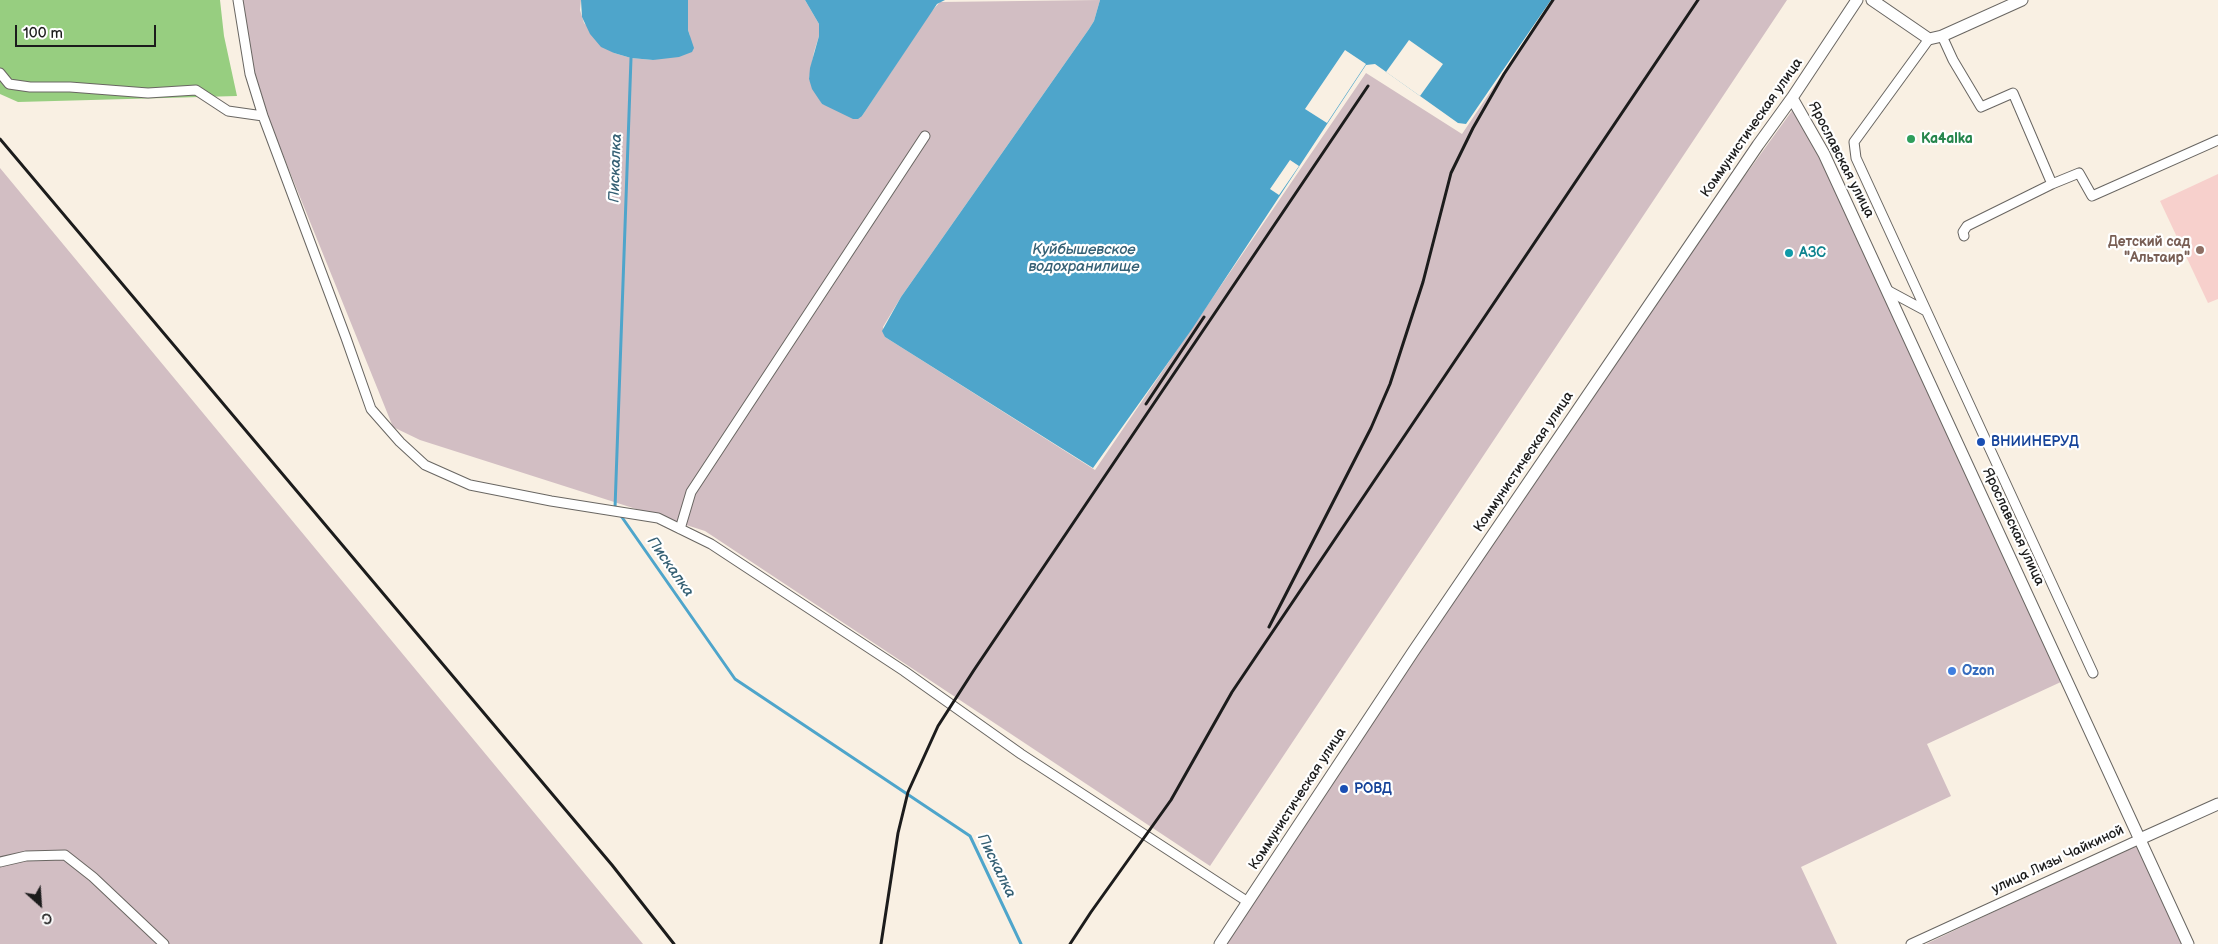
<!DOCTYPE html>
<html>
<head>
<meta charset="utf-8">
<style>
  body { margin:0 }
  #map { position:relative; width:2218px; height:944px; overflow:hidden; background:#f9f0e3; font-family:"Balsamiq Sans",sans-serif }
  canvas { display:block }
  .north { position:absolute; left:15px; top:879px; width:50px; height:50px; -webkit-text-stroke:4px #fff; paint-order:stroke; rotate:154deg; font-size:14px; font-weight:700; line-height:20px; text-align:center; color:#1c1c1c }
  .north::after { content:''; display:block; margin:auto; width:18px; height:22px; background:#1c1c1c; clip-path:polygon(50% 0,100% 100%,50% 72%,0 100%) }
  .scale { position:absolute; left:15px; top:25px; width:141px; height:22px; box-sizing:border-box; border:2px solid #1c1c1c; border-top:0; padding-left:6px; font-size:15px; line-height:18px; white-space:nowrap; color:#1c1c1c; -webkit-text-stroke:4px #fff; paint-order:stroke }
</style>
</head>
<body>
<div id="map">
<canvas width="2218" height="944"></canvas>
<div class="north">С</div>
<div class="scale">100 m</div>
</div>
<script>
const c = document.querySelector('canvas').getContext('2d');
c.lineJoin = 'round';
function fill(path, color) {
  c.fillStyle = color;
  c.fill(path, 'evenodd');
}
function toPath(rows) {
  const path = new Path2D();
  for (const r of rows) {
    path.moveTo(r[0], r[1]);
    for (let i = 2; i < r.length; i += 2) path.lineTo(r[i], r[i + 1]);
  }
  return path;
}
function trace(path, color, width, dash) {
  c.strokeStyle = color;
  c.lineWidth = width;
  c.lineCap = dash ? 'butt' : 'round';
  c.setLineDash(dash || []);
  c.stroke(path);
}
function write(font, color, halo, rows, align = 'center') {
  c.font = font + ' "Balsamiq Sans",sans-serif';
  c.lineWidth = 4.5;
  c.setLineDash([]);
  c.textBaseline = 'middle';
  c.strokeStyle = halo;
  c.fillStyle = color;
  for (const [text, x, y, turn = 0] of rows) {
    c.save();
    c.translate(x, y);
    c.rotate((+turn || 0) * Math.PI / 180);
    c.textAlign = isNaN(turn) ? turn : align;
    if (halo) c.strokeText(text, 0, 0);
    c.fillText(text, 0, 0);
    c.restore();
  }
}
const built = toPath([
  [2218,174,2218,299,2208,303,2160,201]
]);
const industrial = toPath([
  [237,0,581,0,580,10,584,23,614,53,631,58,653,60,690,36,688,30,688,0,805,0,819,24,819,36,814,52,809,79,822,104,862,116,930,13,940,2,1100,0,1094,21,1089,29,901,297,883,327,885,337,904,349,1095,470,1366,73,1462,134,1552,0,1787,0,1210,866,705,531,420,440,393,427,247,66],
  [1794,108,1821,156,2063,681,1927,744,1951,796,1801,867,1837,944,1223,944,1702,235],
  [0,168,643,944,0,944],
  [2138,843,2184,944,1926,944]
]);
const green = toPath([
  [0,0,220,0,224,36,237,96,18,102,0,94]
]);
const water = toPath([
  [581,0,688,0,688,30,694,48,692,52,679,57,653,60,631,58,614,53,601,47,590,34,582,17],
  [805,0,945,0,937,4,862,116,858,119,853,119,822,104,812,89,809,79,810,68,819,36,819,24],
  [1100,0,1551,0,1466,124,1458,123,1375,64,1366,65,1192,329,1093,468,904,349,885,337,882,331,901,297,1089,29,1094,21]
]);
const pier = toPath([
  [1409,40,1443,64,1420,96,1386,72],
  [1345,50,1366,64,1327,123,1305,109],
  [1290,160,1299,166,1279,195,1270,189]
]);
const stream = toPath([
  [615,508,631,58],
  [619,513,735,679,970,836,1021,944]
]);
const street = toPath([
  [238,0,250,74,263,116,346,338,371,409,400,442,425,465,470,485,551,501,658,518,711,544,904,671,1021,754,1248,902],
  [1942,36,1953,60,1981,107,2013,93,2052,184,2079,173,2092,196,2218,140],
  [1929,39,1854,142,1856,158,2093,673],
  [0,73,9,84,30,87,70,87,148,93,196,90,228,111,263,116],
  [1964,236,1963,232,1967,226,2052,184],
  [1887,290,1926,311],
  [680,529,691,492,925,136],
  [0,862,26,856,65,855,93,877,164,944],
  [1911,944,2140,839]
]);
const secondary = toPath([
  [1872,0,1929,39,1942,36,2022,0],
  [1792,98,1824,154,2188,944],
  [2140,839,2218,804],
  [1220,944,1413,652,1758,145,1792,98,1857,0]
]);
const rail = toPath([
  [0,139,612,865,674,944],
  [1146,404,1204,317],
  [1269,627,1371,428,1390,384,1423,282,1451,173,1473,128,1504,74,1553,0],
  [881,944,898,833,908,792,938,726,974,670,1368,86],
  [1070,944,1091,912,1171,800,1232,692,1698,0]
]);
const markers = [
  [1911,139,5,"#2e9e5b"],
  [2200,250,5,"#8d6e63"],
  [1789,253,5,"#0f9aa8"],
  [1981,442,5,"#1a4fb4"],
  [1952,671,5,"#3f7fe0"],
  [1344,789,5,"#1a4fb4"]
];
const streetNames = [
  ["Коммунистическая улица",1752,128,-55],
  ["Ярославская улица",1841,160,63],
  ["Коммунистическая улица",1524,462,-56],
  ["Ярославская улица",2013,527,65],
  ["Коммунистическая улица",1298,799,-57],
  ["улица Лизы Чайкиной",2058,860,-25]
];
const leisureNames = [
  ["Ka4alka",1921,139]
];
const educationNames = [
  ["Детский сад",2190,242],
  ["\"Альтаир\"",2190,258]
];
const cultureNames = [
  ["АЗС",1799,253]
];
const transitNames = [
  ["ВНИИНЕРУД",1991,442],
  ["РОВД",1354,789]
];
const shopNames = [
  ["Ozon",1962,671]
];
const waterNames = [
  ["Пискалка",616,168,-88],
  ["Куйбышевское",1084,250],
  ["водохранилище",1084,267],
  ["Пискалка",670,567,55],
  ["Пискалка",996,866,64]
];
fill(built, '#f7d0cc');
fill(industrial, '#d2bec3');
fill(green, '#97ce80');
fill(water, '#4ea5cb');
fill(pier, '#f9f0e3');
trace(stream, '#4ea5cb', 3);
trace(street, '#696662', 11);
trace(secondary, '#696662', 13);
trace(street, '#fff', 9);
trace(secondary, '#fff', 11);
trace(rail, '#1c1c1c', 3);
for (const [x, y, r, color] of markers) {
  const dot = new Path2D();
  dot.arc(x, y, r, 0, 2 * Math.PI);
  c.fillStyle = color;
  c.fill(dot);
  trace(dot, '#fff', 2);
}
write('14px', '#1c1c1c', '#fff', streetNames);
write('bold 14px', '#27864d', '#fff', leisureNames, 'left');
write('bold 14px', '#785e54', '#fff', educationNames, 'right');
write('bold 14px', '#0d838f', '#fff', cultureNames, 'left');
write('bold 14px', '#164399', '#fff', transitNames, 'left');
write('bold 14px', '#366cbe', '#fff', shopNames, 'left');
write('italic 15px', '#356074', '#fff', waterNames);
</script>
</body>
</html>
